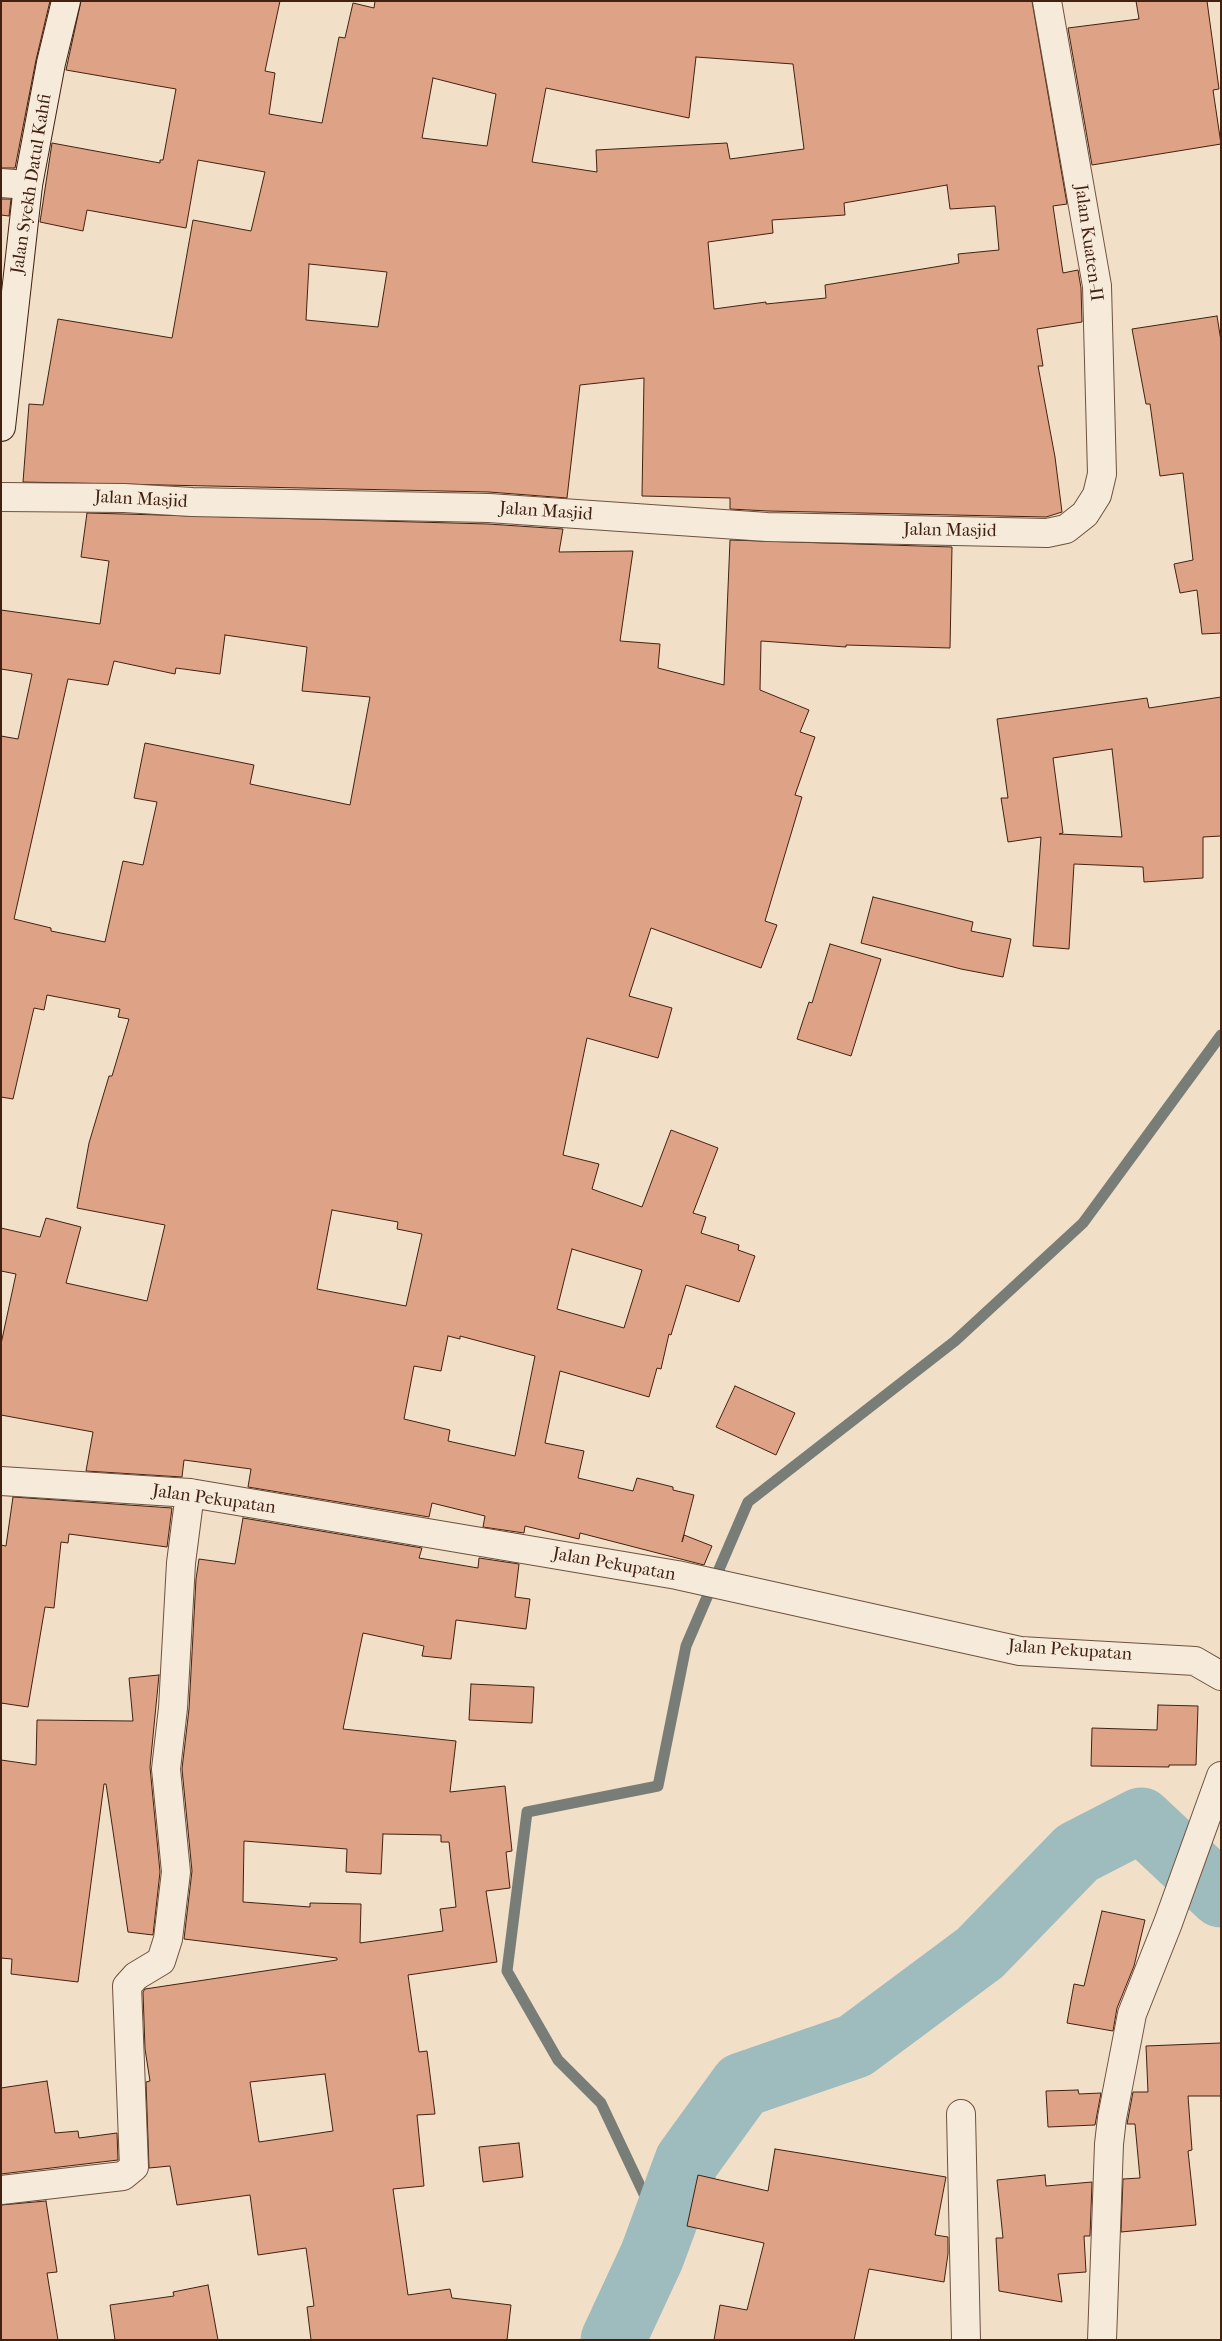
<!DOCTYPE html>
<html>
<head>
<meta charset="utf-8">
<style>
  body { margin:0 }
  #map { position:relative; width:1222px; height:2341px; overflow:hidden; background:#f1e0c7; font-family:"IM FELL French Canon",serif }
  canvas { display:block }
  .frame { position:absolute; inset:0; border:2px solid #422110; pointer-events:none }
</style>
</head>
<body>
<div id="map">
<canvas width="1222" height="2341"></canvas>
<div class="frame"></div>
</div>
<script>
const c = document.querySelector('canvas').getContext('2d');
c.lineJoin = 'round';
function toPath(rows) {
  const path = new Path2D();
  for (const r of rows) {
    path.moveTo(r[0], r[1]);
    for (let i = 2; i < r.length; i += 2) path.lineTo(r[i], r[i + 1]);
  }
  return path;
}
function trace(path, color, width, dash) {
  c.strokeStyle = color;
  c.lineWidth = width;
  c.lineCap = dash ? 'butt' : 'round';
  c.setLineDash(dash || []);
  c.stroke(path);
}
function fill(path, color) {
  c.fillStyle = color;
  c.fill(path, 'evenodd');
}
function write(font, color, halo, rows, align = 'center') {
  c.font = font + ' "IM FELL French Canon",serif';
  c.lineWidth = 5;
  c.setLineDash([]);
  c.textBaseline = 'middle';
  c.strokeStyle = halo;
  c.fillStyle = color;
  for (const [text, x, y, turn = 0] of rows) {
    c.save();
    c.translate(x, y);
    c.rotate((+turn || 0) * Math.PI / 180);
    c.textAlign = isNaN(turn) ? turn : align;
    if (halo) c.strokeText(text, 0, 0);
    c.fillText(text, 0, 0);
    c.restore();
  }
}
const stream = toPath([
  [661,2230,601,2103,558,2060,507,1971,527,1812,658,1786,686,1646,748,1502,955,1341,1083,1223,1221,1035]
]);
const river = toPath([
  [613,2340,652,2256,687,2161,742,2085,855,2046,980,1953,1077,1853,1141,1820,1221,1895]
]);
const building = toPath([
  [1,1,50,1,36,60,15,168,1,168,1,1],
  [81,1,280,1,265,71,275,73,269,114,322,123,339,37,345,38,353,3,374,8,375,1,1032,1,1067,204,1053,206,1063,273,1078,270,1081,288,1082,322,1037,329,1043,366,1038,366,1055,457,1062,512,1046,517,768,511,730,509,730,498,642,496,644,378,580,385,567,498,489,492,23,482,29,404,43,405,58,319,172,338,193,220,251,231,265,172,198,160,186,228,87,210,83,231,40,222,52,143,160,163,160,160,163,160,176,89,66,70,81,1],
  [696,57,793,64,804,149,730,159,727,143,596,150,597,172,532,162,546,88,689,118,696,57],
  [433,78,496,94,487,146,422,138,433,78],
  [947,185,950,209,995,206,999,250,958,254,959,263,825,285,826,298,766,304,766,302,714,309,708,242,773,233,772,220,845,215,844,203,947,185],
  [309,264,387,272,378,327,306,320,309,264],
  [1136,1,1207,1,1219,89,1213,90,1221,144,1092,165,1068,28,1139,19,1136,1],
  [1,199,11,199,9,216,1,215,1,199],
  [1217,316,1221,341,1221,633,1202,634,1197,590,1180,593,1174,564,1193,560,1183,473,1160,476,1150,404,1146,404,1132,329,1217,316],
  [87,513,488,524,563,529,559,552,633,551,620,641,660,644,658,668,724,685,730,540,952,547,950,648,846,645,846,647,761,641,760,690,809,710,800,732,815,737,795,795,802,797,765,921,777,925,761,968,651,928,629,996,672,1008,658,1058,587,1038,563,1155,599,1164,592,1189,642,1207,671,1130,718,1148,693,1213,706,1217,701,1233,739,1245,738,1250,755,1256,739,1302,686,1285,671,1335,669,1334,661,1369,657,1368,649,1397,560,1371,545,1443,584,1451,578,1478,633,1491,637,1478,673,1487,673,1490,694,1495,682,1542,684,1535,712,1546,704,1565,580,1533,579,1539,525,1526,524,1533,483,1527,485,1516,432,1503,429,1517,248,1487,251,1469,184,1460,182,1477,86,1471,93,1432,1,1415,1,1344,16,1274,1,1271,1,1228,40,1237,46,1218,81,1227,66,1283,147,1301,165,1225,77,1208,89,1143,109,1076,112,1076,129,1019,118,1017,120,1009,47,995,44,1010,34,1008,13,1099,1,1097,1,736,18,739,32,674,1,669,1,610,100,624,109,561,81,557,87,513],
  [225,635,307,647,302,691,370,697,350,805,250,784,254,765,145,743,134,798,157,802,143,865,123,861,105,942,51,931,51,928,14,919,68,679,108,685,114,661,175,674,176,668,220,674,225,635],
  [332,1210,398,1222,397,1229,422,1234,406,1306,317,1289,332,1210],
  [572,1249,642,1270,624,1328,557,1309,572,1249],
  [448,1336,460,1339,460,1336,535,1356,515,1456,448,1441,450,1430,404,1419,414,1366,441,1371,448,1336],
  [1221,697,1221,836,1203,837,1203,878,1144,882,1143,867,1074,864,1069,949,1033,946,1041,837,1008,842,1001,798,1008,798,997,719,1147,698,1149,708,1221,697],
  [1112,749,1122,837,1059,834,1063,833,1053,758,1112,749],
  [873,897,973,922,971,931,1011,939,1003,977,961,969,861,943,873,897],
  [830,944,881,959,851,1056,797,1039,809,1002,812,1003,830,944],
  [735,1386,795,1413,776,1455,716,1427,735,1386],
  [13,1497,172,1508,167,1547,69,1534,68,1543,61,1542,54,1608,45,1607,28,1707,1,1703,1,1545,6,1546,13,1497],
  [243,1518,422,1548,419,1558,478,1568,479,1558,519,1564,515,1597,530,1599,526,1629,456,1620,451,1659,422,1656,424,1646,363,1633,343,1729,456,1741,450,1792,505,1786,512,1851,506,1852,510,1888,486,1891,497,1962,408,1975,419,2052,427,2051,435,2114,417,2115,424,2186,393,2189,408,2295,450,2289,452,2298,511,2305,507,2340,311,2340,307,2307,314,2306,306,2248,258,2255,250,2195,177,2205,170,2166,149,2168,146,2082,150,2081,145,2049,143,1992,145,1989,337,1960,337,1958,184,1939,192,1871,182,1769,189,1709,196,1579,199,1559,235,1564,243,1518],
  [383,1834,441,1835,441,1842,449,1842,456,1907,440,1909,443,1931,360,1943,361,1904,310,1903,310,1907,243,1902,244,1841,347,1849,346,1872,381,1874,383,1834],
  [325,2074,333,2131,259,2142,250,2082,325,2074],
  [159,1675,150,1767,160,1872,153,1935,128,1932,106,1784,104,1784,78,1982,11,1974,12,1959,1,1958,1,1760,36,1765,37,1720,133,1721,129,1678,159,1675],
  [471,1684,534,1687,532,1723,469,1720,471,1684],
  [1158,1705,1198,1706,1196,1765,1169,1765,1169,1767,1091,1766,1092,1728,1157,1730,1158,1705],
  [1102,1911,1145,1920,1134,1966,1117,2008,1113,2031,1067,2023,1074,1984,1084,1986,1102,1911],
  [1221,2043,1221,2096,1188,2096,1192,2150,1188,2151,1196,2225,1121,2232,1123,2179,1140,2178,1135,2124,1127,2124,1133,2092,1148,2092,1146,2046,1221,2043],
  [47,2081,55,2133,78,2131,79,2138,117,2133,118,2160,1,2174,1,2088,47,2081],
  [1078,2090,1079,2094,1101,2093,1095,2125,1048,2127,1046,2091,1078,2090],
  [519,2143,523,2177,483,2182,479,2147,519,2143],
  [775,2149,946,2177,935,2235,948,2237,948,2254,944,2282,869,2269,854,2340,714,2340,720,2305,747,2310,764,2243,687,2226,698,2175,768,2191,775,2149],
  [1045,2175,1046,2186,1092,2182,1090,2236,1084,2236,1086,2272,1058,2274,1062,2302,999,2291,996,2238,1003,2238,997,2180,1045,2175],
  [46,2201,57,2272,47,2273,58,2340,1,2340,1,2205,46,2201],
  [208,2285,218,2340,115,2340,110,2305,174,2296,173,2292,208,2285]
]);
const street = toPath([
  [1,183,28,185],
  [1,497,124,498,192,502,489,508,767,527,1047,533,1066,529,1085,514,1097,495,1102,474,1097,286,1047,1],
  [1,1481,190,1493,677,1575,1020,1651,1195,1661,1221,1676],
  [961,2114,966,2340],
  [1,2190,123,2176,134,2167,127,1986,136,1976,161,1961,168,1939,176,1872,166,1769,173,1708,181,1563,190,1493],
  [1102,2340,1109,2144,1112,2118,1132,2014,1168,1923,1221,1776]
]);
const secondary = toPath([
  [1,427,28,185,51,63,66,1]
]);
const streetNames = [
  ["Jalan Syekh Datul Kahfi",32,184,-81],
  ["Jalan Kuaten-II",1088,243,82],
  ["Jalan Masjid",141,500,3],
  ["Jalan Masjid",546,512,4],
  ["Jalan Masjid",950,531,1],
  ["Jalan Pekupatan",214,1500,8],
  ["Jalan Pekupatan",614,1565,10],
  ["Jalan Pekupatan",1070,1651,4]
];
trace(stream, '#797d78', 11);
trace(river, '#9ebbbd', 65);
fill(building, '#dea286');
trace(building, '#422110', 1);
trace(street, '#6e513e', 30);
trace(secondary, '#422110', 30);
trace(street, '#f6ebdb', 28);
trace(secondary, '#f6ebdb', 28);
write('18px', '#422110', '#f6ebdb', streetNames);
</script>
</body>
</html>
